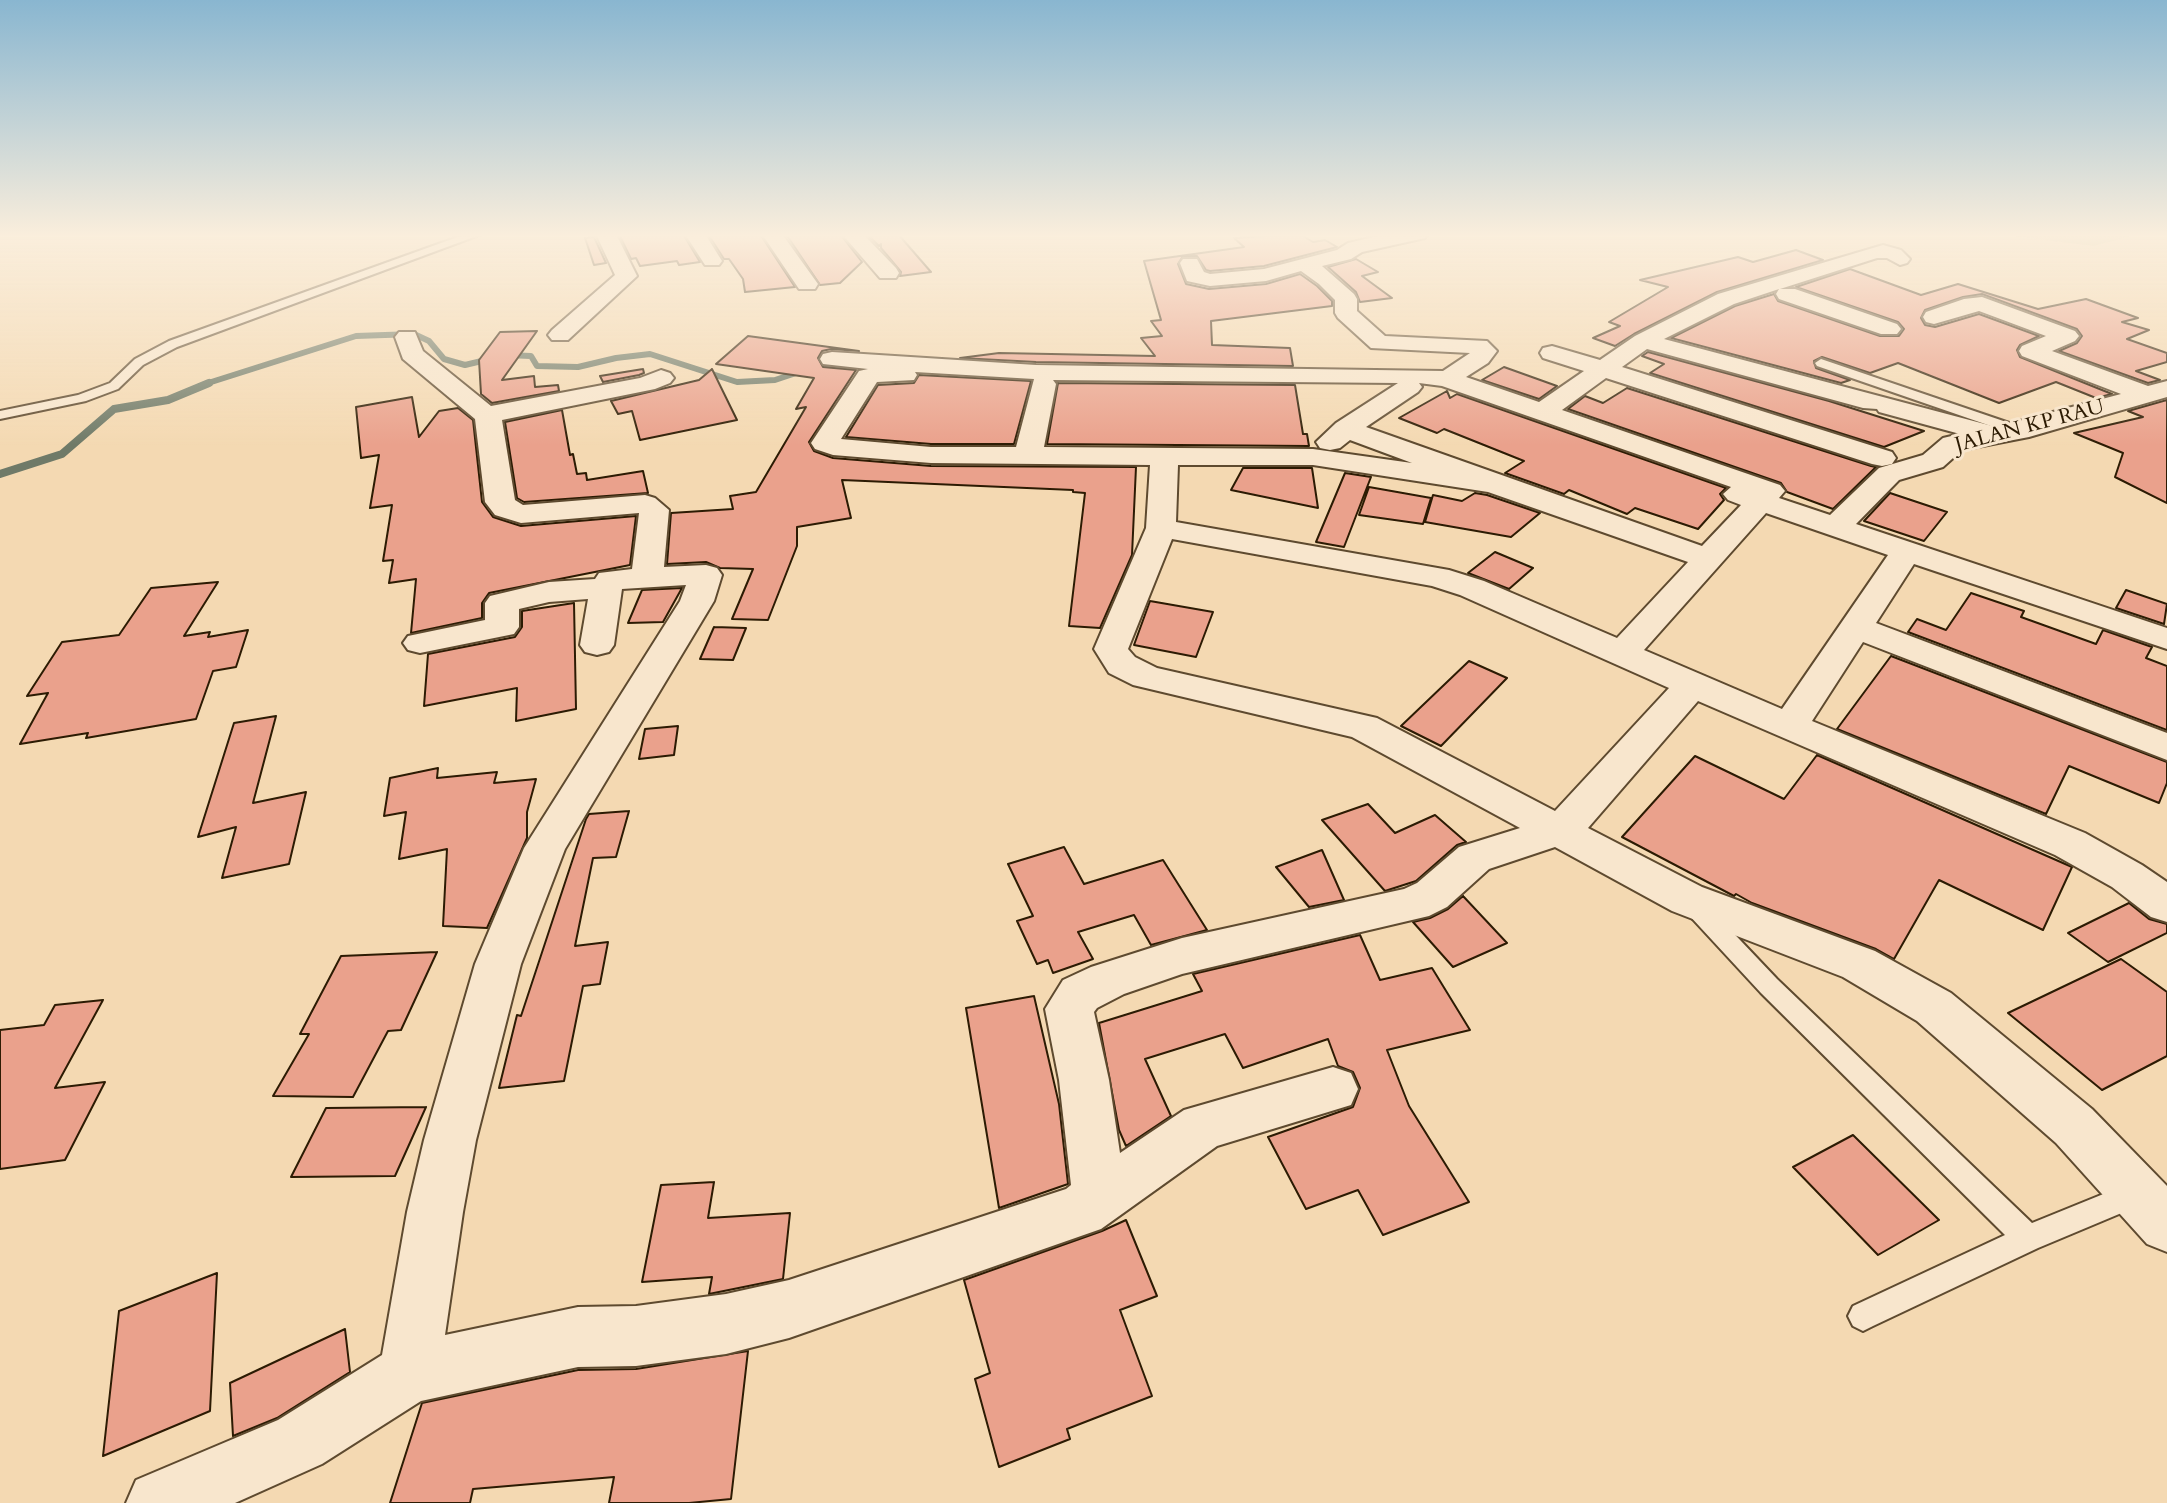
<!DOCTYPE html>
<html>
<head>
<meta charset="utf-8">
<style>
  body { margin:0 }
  canvas { display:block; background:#f4d9b2 }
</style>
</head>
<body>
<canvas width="2167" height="1503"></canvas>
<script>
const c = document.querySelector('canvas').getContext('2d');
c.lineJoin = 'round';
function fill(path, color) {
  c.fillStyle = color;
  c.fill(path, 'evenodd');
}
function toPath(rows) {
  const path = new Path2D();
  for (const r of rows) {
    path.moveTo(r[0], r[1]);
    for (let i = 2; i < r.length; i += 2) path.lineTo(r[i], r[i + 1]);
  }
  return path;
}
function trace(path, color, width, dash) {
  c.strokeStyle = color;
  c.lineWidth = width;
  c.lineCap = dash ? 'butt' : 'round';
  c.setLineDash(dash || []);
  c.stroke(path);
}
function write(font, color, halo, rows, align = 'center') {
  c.font = font + ' Cardo,serif';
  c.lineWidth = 6;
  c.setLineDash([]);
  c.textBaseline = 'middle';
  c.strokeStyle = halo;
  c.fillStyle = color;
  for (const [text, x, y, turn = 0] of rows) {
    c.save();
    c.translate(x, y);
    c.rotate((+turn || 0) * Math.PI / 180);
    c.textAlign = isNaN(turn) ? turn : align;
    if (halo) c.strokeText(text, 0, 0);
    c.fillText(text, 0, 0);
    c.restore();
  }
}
const green = toPath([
  [1997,234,2137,234,2094,246]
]);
const streamFar1 = toPath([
  [506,355,531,356,537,366,578,367,616,358,650,354,737,382,775,380,814,367,851,366],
  [205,384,356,336,414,334,429,341,444,359,465,365,490,359]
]);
const stream = toPath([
  [0,474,62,454,114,409,168,400,209,383]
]);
const building = toPath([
  [619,234,683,234,700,262,679,265,677,261,640,266,636,258,631,259,619,234],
  [708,234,760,234,795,287,745,292,743,279,729,259,724,259,708,234],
  [786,234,840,234,862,262,840,283,820,285,786,234],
  [867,234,898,234,931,272,900,276,901,272,881,248,881,244,879,246,867,234],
  [1300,234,1313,242,1325,240,1337,247,1264,266,1210,271,1206,270,1197,256,1183,256,1178,264,1186,284,1209,289,1266,284,1300,274,1317,286,1332,301,1332,306,1211,321,1212,345,1290,348,1293,366,1036,362,960,358,999,353,1155,356,1141,338,1162,336,1151,321,1161,320,1144,261,1244,247,1234,238,1300,234],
  [594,237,606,263,594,265,585,238,594,237],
  [1796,250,1823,260,1717,292,1634,334,1615,346,1593,338,1620,326,1609,322,1668,287,1640,280,1738,257,1753,262,1796,250],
  [1356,259,1378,272,1362,276,1392,298,1360,302,1356,292,1328,267,1356,259],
  [1850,269,1921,295,1958,284,2038,309,2086,299,2138,318,2122,322,2149,330,2127,339,2167,353,2167,362,2136,371,2160,380,2148,383,2059,351,2077,343,2082,336,2077,329,1982,294,1963,297,1925,310,1921,318,1925,325,1935,327,1979,314,2039,336,2020,345,2017,350,2020,357,2112,394,2096,398,2056,382,1999,403,1898,363,1870,373,1822,357,1814,361,1816,368,1850,380,1841,383,1671,338,1735,306,1774,294,1778,301,1880,336,1899,336,1904,329,1898,322,1796,287,1850,269],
  [537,331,502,380,534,376,535,387,558,385,559,391,492,403,481,394,479,360,500,332,537,331],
  [748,336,859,351,831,349,822,351,818,358,823,367,856,370,809,442,814,451,833,458,931,466,1136,467,1132,555,1100,628,1069,626,1085,493,1073,492,1073,490,842,480,851,518,797,527,797,546,768,620,732,619,753,569,720,568,706,562,667,564,671,513,733,509,730,496,756,492,806,407,796,409,814,378,716,364,748,336],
  [1648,352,1829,401,1924,431,1884,447,1650,373,1664,364,1642,356,1648,352],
  [1504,367,1557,386,1539,399,1482,380,1504,367],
  [643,369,644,373,639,375,603,382,600,376,643,369],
  [712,369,737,420,640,440,632,411,618,414,611,401,699,380,712,369],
  [919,375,1031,381,1014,444,931,444,846,437,878,385,914,383,919,375],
  [1058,383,1295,385,1303,434,1307,434,1309,446,1047,444,1058,383],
  [1627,388,1871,466,1876,467,1833,509,1787,492,1781,483,1568,409,1585,396,1603,403,1627,388],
  [1447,391,1450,398,1457,394,1726,488,1720,494,1724,500,1698,529,1635,508,1627,514,1569,490,1564,494,1505,473,1524,461,1444,429,1437,433,1399,418,1447,391],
  [412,397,419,437,439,411,458,408,473,420,482,502,493,517,521,526,636,516,630,565,489,593,482,603,482,618,411,633,416,579,389,583,393,560,383,561,392,505,370,508,379,455,361,458,356,407,412,397],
  [2167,400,2167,503,2115,477,2123,453,2074,433,2143,417,2128,411,2167,400],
  [562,410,570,455,573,454,577,474,586,473,587,480,643,471,648,493,524,502,517,498,505,422,562,410],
  [1243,468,1312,468,1318,508,1231,490,1243,468],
  [1345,473,1371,477,1344,547,1316,542,1345,473],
  [1369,487,1431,498,1423,524,1359,515,1369,487],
  [1475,493,1487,495,1540,513,1511,537,1425,522,1433,495,1462,501,1475,493],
  [1890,493,1947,512,1924,541,1864,521,1890,493],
  [1495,552,1533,568,1509,589,1468,573,1495,552],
  [218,582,184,636,210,632,208,637,248,630,236,667,213,671,196,719,86,738,88,733,20,744,48,693,27,696,62,642,119,635,151,588,218,582],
  [682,588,663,622,628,623,642,590,682,588],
  [2126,590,2167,604,2164,624,2116,608,2126,590],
  [1971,593,2024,611,2021,617,2096,644,2103,630,2152,647,2146,658,2167,666,2167,730,1908,632,1917,619,1946,630,1971,593],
  [1150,601,1213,612,1196,657,1134,645,1150,601],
  [574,603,576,709,516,721,517,688,424,706,428,654,515,637,522,627,522,611,574,603],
  [714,627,746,628,733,660,700,659,714,627],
  [1891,656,2167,762,2167,783,2159,803,2069,766,2046,814,1837,729,1891,656],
  [1469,661,1507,678,1441,746,1401,726,1469,661],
  [276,716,253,803,306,792,289,864,222,878,236,827,198,837,234,723,276,716],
  [678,726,674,755,639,759,645,729,678,726],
  [1817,755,2072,867,2043,930,1939,880,1894,959,1876,949,1752,903,1736,894,1734,896,1622,837,1695,756,1784,799,1817,755],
  [438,768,437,778,497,772,494,783,536,779,527,812,527,838,487,928,443,926,447,849,399,859,406,812,384,816,390,778,438,768],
  [1368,804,1395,833,1435,815,1466,842,1457,845,1416,881,1385,891,1322,820,1368,804],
  [629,811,616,857,593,858,575,946,608,942,600,984,583,986,564,1081,499,1088,517,1015,521,1016,586,819,589,814,629,811],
  [1064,847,1084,884,1163,860,1207,930,1151,945,1134,915,1078,932,1093,959,1053,973,1048,960,1037,964,1017,921,1033,916,1008,864,1064,847],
  [1322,850,1344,900,1309,907,1276,867,1322,850],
  [1463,896,1507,943,1453,967,1413,922,1430,918,1448,909,1463,896],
  [2129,903,2149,919,2167,924,2167,933,2108,962,2068,933,2129,903],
  [1360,935,1380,980,1432,968,1470,1030,1387,1050,1409,1106,1469,1202,1383,1235,1358,1190,1306,1209,1268,1137,1353,1107,1360,1088,1353,1072,1338,1066,1328,1039,1243,1068,1225,1034,1145,1059,1171,1116,1126,1146,1119,1130,1099,1023,1202,991,1193,974,1360,935],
  [437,952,401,1030,388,1031,353,1097,273,1096,309,1034,300,1034,341,956,437,952],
  [2121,959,2167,992,2167,1056,2102,1090,2008,1013,2121,959],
  [1034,996,1059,1104,1068,1184,999,1208,966,1008,1034,996],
  [103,1000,55,1088,105,1082,65,1160,0,1169,0,1030,44,1025,55,1005,103,1000],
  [426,1107,395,1176,291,1177,326,1108,426,1107],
  [1853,1135,1939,1220,1878,1255,1793,1167,1853,1135],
  [714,1182,708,1218,790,1213,783,1279,709,1294,712,1277,642,1282,661,1185,714,1182],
  [1126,1220,1157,1296,1120,1310,1152,1396,1067,1429,1070,1439,999,1467,975,1379,990,1373,964,1280,1102,1231,1126,1220],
  [217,1273,210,1411,103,1456,119,1311,217,1273],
  [345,1329,350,1372,277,1418,233,1436,230,1383,345,1329],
  [748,1351,731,1499,689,1503,609,1503,614,1477,473,1489,470,1503,390,1503,422,1403,578,1370,636,1369,748,1351]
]);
const service = toPath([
  [466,234,482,234,177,347,143,365,118,389,86,401,0,419,0,411,78,395,110,383,135,359,169,341,466,234],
  [1821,359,2024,428,2026,431,2019,435,2014,434,1817,366,1815,363,1821,359],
  [1696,900,1704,902,1777,979,2032,1223,2133,1182,2143,1186,2147,1195,2143,1204,2038,1248,1873,1326,1863,1331,1853,1326,1848,1316,1853,1306,2005,1235,1761,993,1688,914,1685,908,1688,902,1696,900]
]);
const minor = toPath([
  [596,234,616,234,637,276,568,340,552,340,548,335,552,330,615,275,596,234],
  [685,234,705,234,722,261,719,265,705,265,685,234],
  [762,234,782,234,818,284,815,289,799,289,762,234],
  [842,234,863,234,896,268,899,273,896,278,880,278,842,234],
  [1386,234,1428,234,1425,238,1362,252,1351,259,1322,266,1354,294,1357,299,1357,311,1385,336,1487,341,1497,351,1488,363,1466,377,1539,402,1584,371,1543,358,1540,353,1543,348,1552,346,1600,360,1635,336,1718,294,1883,245,1901,250,1910,259,1907,263,1900,265,1887,258,1877,258,1780,289,1795,289,1897,324,1901,329,1897,334,1881,334,1779,299,1776,294,1779,289,1734,304,1664,339,1996,427,2121,394,2022,356,2019,351,2022,346,2046,336,1979,311,1934,324,1926,322,1923,317,1926,312,1964,299,1982,297,2075,331,2079,336,2075,341,2052,351,2148,386,2167,381,2167,397,2029,437,1962,450,1943,467,1899,480,1856,524,2167,628,2167,649,1914,564,1876,623,2167,733,2167,760,1863,642,1812,721,2085,833,2142,865,2167,882,2167,922,2151,917,2112,887,2055,855,1698,701,1588,828,1702,887,1875,951,1951,993,2092,1109,2167,1186,2167,1252,2147,1244,2056,1143,1917,1021,1843,977,1672,911,1555,847,1489,869,1447,907,1429,916,1182,974,1124,994,1097,1008,1094,1012,1109,1080,1120,1153,1184,1110,1333,1067,1351,1073,1358,1089,1351,1105,1217,1146,1101,1229,789,1338,726,1354,636,1366,578,1367,421,1401,322,1464,235,1503,126,1503,136,1480,278,1420,382,1355,407,1212,424,1140,475,964,524,848,680,601,686,585,622,589,614,645,609,652,597,655,585,652,580,645,588,599,549,602,519,609,519,627,514,634,420,653,408,650,403,643,408,636,485,620,485,603,490,596,549,582,595,579,599,573,632,569,639,513,521,523,495,515,485,502,475,419,403,359,395,337,399,332,415,332,423,351,491,406,640,378,661,370,670,373,674,378,670,383,655,389,502,420,515,500,523,505,645,495,655,498,669,510,664,567,706,565,717,568,722,575,714,601,565,849,521,964,476,1140,463,1212,445,1335,578,1307,636,1306,726,1294,789,1280,1066,1189,1071,1185,1059,1080,1045,1009,1063,980,1091,967,1182,938,1404,889,1417,883,1459,847,1520,828,1352,737,1133,685,1109,673,1094,649,1146,528,1150,465,931,463,833,455,815,449,811,443,859,371,868,369,823,364,820,359,823,354,832,352,1036,365,1443,371,1470,353,1371,348,1338,318,1335,313,1335,300,1319,284,1301,271,1266,281,1210,286,1187,281,1180,263,1183,259,1197,259,1204,272,1210,274,1264,269,1337,250,1348,243,1386,234],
  [1647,349,1863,408,1877,409,1879,412,1960,434,1943,438,1923,455,1879,468,1830,515,1779,498,1785,491,1780,485,1562,410,1606,378,1872,464,1882,466,1892,464,1896,458,1892,452,1622,367,1647,349],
  [915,372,1034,379,1016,447,931,447,841,439,877,382,914,380,917,375,915,372],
  [1053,380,1398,383,1336,423,1316,442,1320,448,1330,450,1340,448,1350,440,1412,463,1313,449,1044,447,1056,384,1053,380],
  [1419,383,1442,386,1731,487,1723,494,1728,500,1741,505,1702,546,1366,427,1418,392,1422,387,1419,383],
  [1178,465,1313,465,1488,492,1688,562,1617,638,1484,581,1449,570,1176,522,1178,465],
  [1766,513,1888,555,1782,709,1644,650,1766,513],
  [1172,539,1432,586,1460,595,1669,688,1555,811,1377,718,1157,668,1135,657,1128,649,1172,539]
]);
const farStreetnames = [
  ["JALAN KP RAU",2030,427,-15]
];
fill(green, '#bcbf8c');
trace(streamFar1, '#6f7a68', 6);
trace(stream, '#6f7a68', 8);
fill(building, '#eaa18c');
trace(building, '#2c1b03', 2);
trace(service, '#5e4a2f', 4);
trace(minor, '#5e4a2f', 4);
fill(service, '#f8e6cd');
fill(minor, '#f8e6cd');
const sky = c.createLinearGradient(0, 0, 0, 445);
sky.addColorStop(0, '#89b6d0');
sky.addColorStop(0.53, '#faeedc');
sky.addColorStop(1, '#faeedc00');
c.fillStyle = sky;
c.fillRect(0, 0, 2167, 445);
write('21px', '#2c1b03', '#f8e6cd', farStreetnames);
</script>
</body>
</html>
